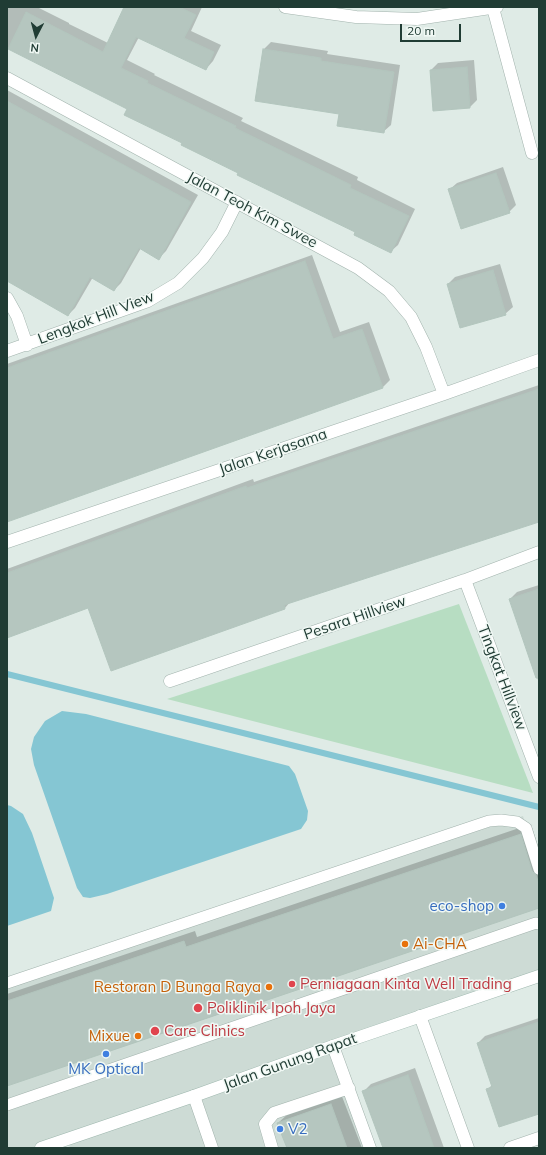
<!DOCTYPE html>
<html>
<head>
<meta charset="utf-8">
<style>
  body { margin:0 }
  #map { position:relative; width:546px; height:1155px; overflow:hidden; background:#dfebe6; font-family:Mulish,sans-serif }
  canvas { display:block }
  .frame { position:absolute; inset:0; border:8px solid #203c34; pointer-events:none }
  .north { position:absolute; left:16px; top:16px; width:40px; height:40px; -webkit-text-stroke:3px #f0f8f4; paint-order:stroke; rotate:186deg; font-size:11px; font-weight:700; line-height:16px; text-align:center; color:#203c34 }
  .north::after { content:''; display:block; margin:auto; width:14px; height:18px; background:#203c34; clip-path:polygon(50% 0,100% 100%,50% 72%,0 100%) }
  .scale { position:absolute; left:400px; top:24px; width:61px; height:18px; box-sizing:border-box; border:2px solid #203c34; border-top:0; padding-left:5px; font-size:12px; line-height:14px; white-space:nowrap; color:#203c34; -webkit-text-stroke:3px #f0f8f4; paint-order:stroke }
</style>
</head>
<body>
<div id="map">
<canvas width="546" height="1155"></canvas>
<div class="frame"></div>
<div class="north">N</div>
<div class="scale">20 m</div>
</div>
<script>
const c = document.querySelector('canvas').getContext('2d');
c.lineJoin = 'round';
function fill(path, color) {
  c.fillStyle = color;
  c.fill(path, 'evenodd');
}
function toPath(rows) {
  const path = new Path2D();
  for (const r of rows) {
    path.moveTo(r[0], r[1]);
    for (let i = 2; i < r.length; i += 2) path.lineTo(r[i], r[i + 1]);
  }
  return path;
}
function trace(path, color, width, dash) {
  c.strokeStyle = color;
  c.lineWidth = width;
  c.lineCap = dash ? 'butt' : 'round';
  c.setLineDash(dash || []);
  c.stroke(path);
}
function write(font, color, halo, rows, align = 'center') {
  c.font = font + ' Mulish,sans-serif';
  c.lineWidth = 3;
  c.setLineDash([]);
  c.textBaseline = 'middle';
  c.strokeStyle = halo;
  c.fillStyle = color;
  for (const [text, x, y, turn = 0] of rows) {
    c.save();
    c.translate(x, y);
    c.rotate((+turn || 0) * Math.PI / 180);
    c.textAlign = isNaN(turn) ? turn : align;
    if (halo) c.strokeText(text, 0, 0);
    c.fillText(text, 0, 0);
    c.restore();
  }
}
const built = toPath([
  [523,816,539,869,539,976,330,1048,365,1148,70,1148,68,1140,44,1148,7,1148,7,984]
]);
const green = toPath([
  [459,604,533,793,167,699]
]);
const water = toPath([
  [62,711,86,714,289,766,295,774,308,811,307,820,301,829,107,894,90,898,83,897,77,888,34,765,31,749,34,737,45,721],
  [7,805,11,806,23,814,32,833,54,898,51,911,7,926]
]);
const shadow = toPath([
  [7,7,37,7,69,23,69,24,108,43,126,7,202,7,191,31,221,45,213,61,206,69,139,37,127,60,155,74,154,75,243,118,241,121,358,177,357,180,415,209,398,245,390,252,356,232,184,143,129,109,7,47],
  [271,42,328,51,327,54,400,65,391,125,383,132,341,113,256,100,264,49],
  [474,60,477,100,470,107,431,70,438,63],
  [7,90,198,195,166,251,159,258,141,248,121,283,114,290,93,277,75,308,68,315,7,280],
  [503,167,516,205,509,212,449,190,457,183],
  [312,255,340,332,369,322,390,380,383,387,7,520,7,364],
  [500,264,513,307,505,314,448,284,455,277],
  [539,385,539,521,290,602,285,608,89,607,7,637,7,569,253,479,254,482],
  [539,585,539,683,510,599,517,592],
  [531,824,539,849,539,907,7,1085,7,994,195,931,197,937],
  [539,1018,539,1113,488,1089,492,1085,478,1043,485,1036],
  [415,1068,444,1148,384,1148,364,1091,371,1084],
  [341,1094,362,1148,288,1148,278,1123,289,1113]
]);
const stream = toPath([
  [7,674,539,807]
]);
const building = toPath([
  [124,7,179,7,196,15,184,38,214,52,206,70,136,37,121,68,148,81,147,83,236,126,235,128,351,185,350,188,409,216,391,253,354,235,355,232,237,175,238,173,181,145,182,143,124,115,127,109,8,49,26,12,103,52,124,7],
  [263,49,321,58,321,61,394,72,384,133,337,126,339,114,255,101,263,49],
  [467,67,470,108,433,111,430,70,467,67],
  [7,101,191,202,159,260,139,248,114,291,90,277,68,316,7,281,7,101],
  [496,173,510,213,461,229,448,189,496,173],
  [305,261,333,339,362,329,383,388,7,522,7,368,305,261],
  [493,270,506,315,460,328,447,284,493,270],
  [539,389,539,522,284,605,285,609,111,671,88,608,7,638,7,573,246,486,247,488,539,389],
  [539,589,539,678,536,678,509,599,539,589],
  [521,834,532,871,536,875,539,884,539,908,229,1013,228,1011,7,1086,7,1001,184,941,186,947,521,834],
  [539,1022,539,1114,499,1127,486,1089,492,1087,477,1043,539,1022],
  [408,1075,434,1148,383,1148,362,1091,408,1075],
  [331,1104,347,1148,287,1148,277,1123,331,1104]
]);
const lane = toPath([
  [7,983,489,821,501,820,517,822,526,828,539,869],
  [7,1105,536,923,539,924]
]);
const street = toPath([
  [285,7,356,17,417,19,497,7],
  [493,8,532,153],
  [7,78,358,268,389,291,411,317,426,347,444,394],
  [7,298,17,316,27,345],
  [7,351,148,301,178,283,203,258,222,232,237,202],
  [7,542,444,394,539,360],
  [465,580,539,777],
  [170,681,465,580,539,552],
  [420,1016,468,1148],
  [333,1046,370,1148],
  [194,1096,212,1148],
  [272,1148,265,1124,274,1113,349,1088],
  [510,1148,539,1138]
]);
const secondary = toPath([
  [41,1148,194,1096,333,1046,539,976]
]);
const markers = [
  [502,906,4,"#3f7fe0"],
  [405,944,4,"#e8710a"],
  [292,984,4,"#e0444e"],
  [269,987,4,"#e8710a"],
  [198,1008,5,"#e0444e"],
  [155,1031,5,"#e0444e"],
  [138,1036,4,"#e8710a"],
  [106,1054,4,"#3f7fe0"],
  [280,1129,4,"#3f7fe0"]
];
const streetNames = [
  ["Jalan Teoh Kim Swee",252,210,28],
  ["Lengkok Hill View",96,318,-21],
  ["Jalan Kerjasama",273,452,-19],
  ["Pesara Hillview",355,618,-19],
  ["Tingkat Hillview",502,678,69],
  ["Jalan Gunung Rapat",290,1062,-20]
];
const shopNames = [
  ["eco-shop",494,906],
  ["MK Optical",106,1069,"center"],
  ["V2",288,1129,"left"]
];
const foodNames = [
  ["Ai-CHA",413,944,"left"],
  ["Restoran D Bunga Raya",261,987],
  ["Mixue",130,1036]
];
const healthNames = [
  ["Perniagaan Kinta Well Trading",300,984],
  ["Poliklinik Ipoh Jaya",207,1008],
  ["Care Clinics",164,1031]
];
fill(built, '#cddbd5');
fill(green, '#b7ddc2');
fill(water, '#85c6d3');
fill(shadow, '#0003');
trace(stream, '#85c6d3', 6);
fill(building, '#b5c6bf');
trace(building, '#b2c5bd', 1);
trace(lane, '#a2b3ad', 12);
trace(street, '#a2b3ad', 13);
trace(secondary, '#9eb7ae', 13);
trace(lane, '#fff', 11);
trace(street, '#fff', 12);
trace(secondary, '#fff', 12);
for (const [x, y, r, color] of markers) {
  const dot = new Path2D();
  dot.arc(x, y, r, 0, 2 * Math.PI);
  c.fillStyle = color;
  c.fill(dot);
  trace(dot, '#f0f8f4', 1.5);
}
write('15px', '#203c34', '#f0f8f4', streetNames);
write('15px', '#366cbe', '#f0f8f4', shopNames, 'right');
write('15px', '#c56008', '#f0f8f4', foodNames, 'right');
write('15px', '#be3a42', '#f0f8f4', healthNames, 'left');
</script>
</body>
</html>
